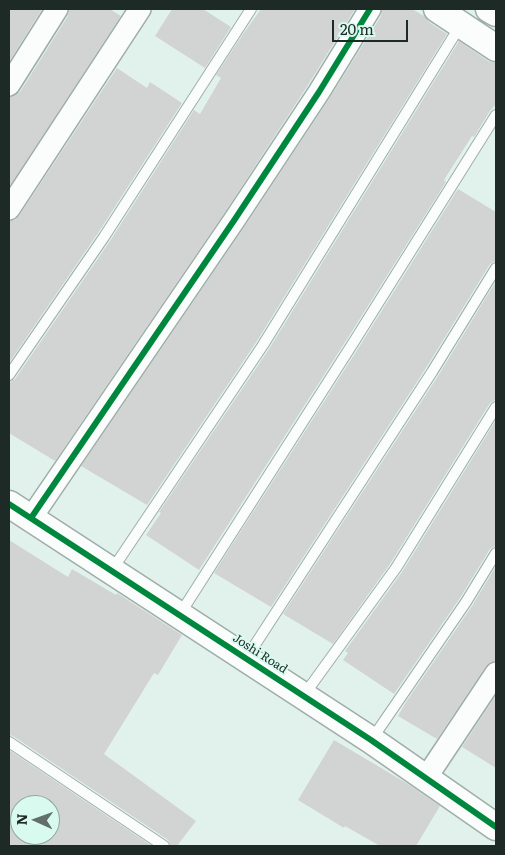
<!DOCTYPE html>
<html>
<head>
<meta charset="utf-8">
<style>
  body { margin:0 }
  #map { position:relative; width:505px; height:855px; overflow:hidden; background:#e1f2ec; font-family:Literata,serif }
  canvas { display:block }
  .frame { position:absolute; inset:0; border:10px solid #1e2a26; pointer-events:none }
  .north { position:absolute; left:10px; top:795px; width:50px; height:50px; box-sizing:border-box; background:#d9faef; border:1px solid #8ea79f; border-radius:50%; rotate:272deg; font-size:14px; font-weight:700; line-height:20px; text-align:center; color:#1e2a26 }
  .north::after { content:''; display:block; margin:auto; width:18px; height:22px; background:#62706b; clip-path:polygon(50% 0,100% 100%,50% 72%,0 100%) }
  .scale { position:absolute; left:332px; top:20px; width:76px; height:22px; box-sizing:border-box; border:2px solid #1e2a26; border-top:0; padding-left:6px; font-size:15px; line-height:18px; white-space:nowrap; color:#1e2a26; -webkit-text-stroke:4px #d9faef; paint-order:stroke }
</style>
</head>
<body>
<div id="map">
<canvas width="505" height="855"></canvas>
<div class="frame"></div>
<div class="north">N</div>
<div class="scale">20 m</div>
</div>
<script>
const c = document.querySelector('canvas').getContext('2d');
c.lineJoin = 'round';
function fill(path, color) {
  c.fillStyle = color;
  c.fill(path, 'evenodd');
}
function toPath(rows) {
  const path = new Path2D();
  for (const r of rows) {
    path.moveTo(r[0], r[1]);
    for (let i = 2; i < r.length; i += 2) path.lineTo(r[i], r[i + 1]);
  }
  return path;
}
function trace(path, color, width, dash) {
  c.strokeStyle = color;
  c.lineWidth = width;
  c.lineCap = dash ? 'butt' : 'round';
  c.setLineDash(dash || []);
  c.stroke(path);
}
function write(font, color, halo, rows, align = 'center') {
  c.font = font + ' Literata,serif';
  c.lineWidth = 4;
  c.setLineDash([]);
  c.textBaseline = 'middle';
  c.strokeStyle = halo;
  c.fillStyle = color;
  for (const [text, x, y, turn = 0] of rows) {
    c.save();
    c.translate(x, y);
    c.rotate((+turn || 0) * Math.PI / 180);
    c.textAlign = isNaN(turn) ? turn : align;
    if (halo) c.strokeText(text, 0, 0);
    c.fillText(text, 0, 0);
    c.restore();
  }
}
const building = toPath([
  [9,9,42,9,9,62],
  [69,9,110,9,121,16,9,187,9,97,15,96,20,92,68,16],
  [172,9,203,9,231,27,205,68,155,36],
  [261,9,355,9,308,85,225,212,55,461,9,433,9,382,15,379,110,241,194,110,200,114,221,78,216,75,243,34],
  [382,9,412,9,424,16,429,22,447,34,257,341,147,505,81,466,245,226,329,99,381,16],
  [459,41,488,61,496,63,496,104,490,111,474,137,472,136,444,180,446,182,349,336,199,570,146,535,161,513,159,512,269,349],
  [117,68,147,88,150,82,182,103,98,233,9,363,9,221,15,220,19,216],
  [458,189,496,212,496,261,493,262,490,264,426,368,271,607,214,573,361,344],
  [496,281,496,400,493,401,490,403,390,564,333,644,283,614,438,376],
  [496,420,496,546,493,547,490,549,460,598,394,694,343,660,348,653,345,651,402,572],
  [9,540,68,577,72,569,116,595,117,593,182,635,158,675,154,673,104,754,196,821,177,846,171,846,168,840,13,736,9,735],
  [496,566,496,661,490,662,486,666,437,739,398,716,406,702,472,606],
  [496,695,496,768,462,747],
  [334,740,408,784,440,806,416,846,380,846,345,826,344,828,298,800],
  [9,750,152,846,9,846],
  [20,805,50,805,50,835,20,835]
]);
const service = toPath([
  [9,375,104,237,251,9],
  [112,570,263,345,460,26],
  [180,614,355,340,496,115],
  [247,657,432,372,496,268],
  [304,695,396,568,496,407],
  [372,739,466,602,496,553],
  [9,742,164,846]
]);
const minor = toPath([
  [9,85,57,9],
  [9,209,140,9],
  [31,518,235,219,319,92,370,9],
  [426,778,496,673]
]);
const tertiary = toPath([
  [437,9,496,48],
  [489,9,496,13],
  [9,504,371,740,496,827]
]);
const cycleway = toPath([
  [9,504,371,740,496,827],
  [31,518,235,219,319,92,370,9]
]);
const streetNames = [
  ["Joshi Road",260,654,33]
];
fill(building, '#d2d4d4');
trace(service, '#9fada8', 12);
trace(minor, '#9fada8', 24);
trace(tertiary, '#9fada8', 29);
trace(service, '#fafdfc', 10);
trace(minor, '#fafdfc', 21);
trace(tertiary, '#fafdfc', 26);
trace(cycleway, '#00873e', 6);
write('12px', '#1e2a26', '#d9faef', streetNames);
</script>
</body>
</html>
